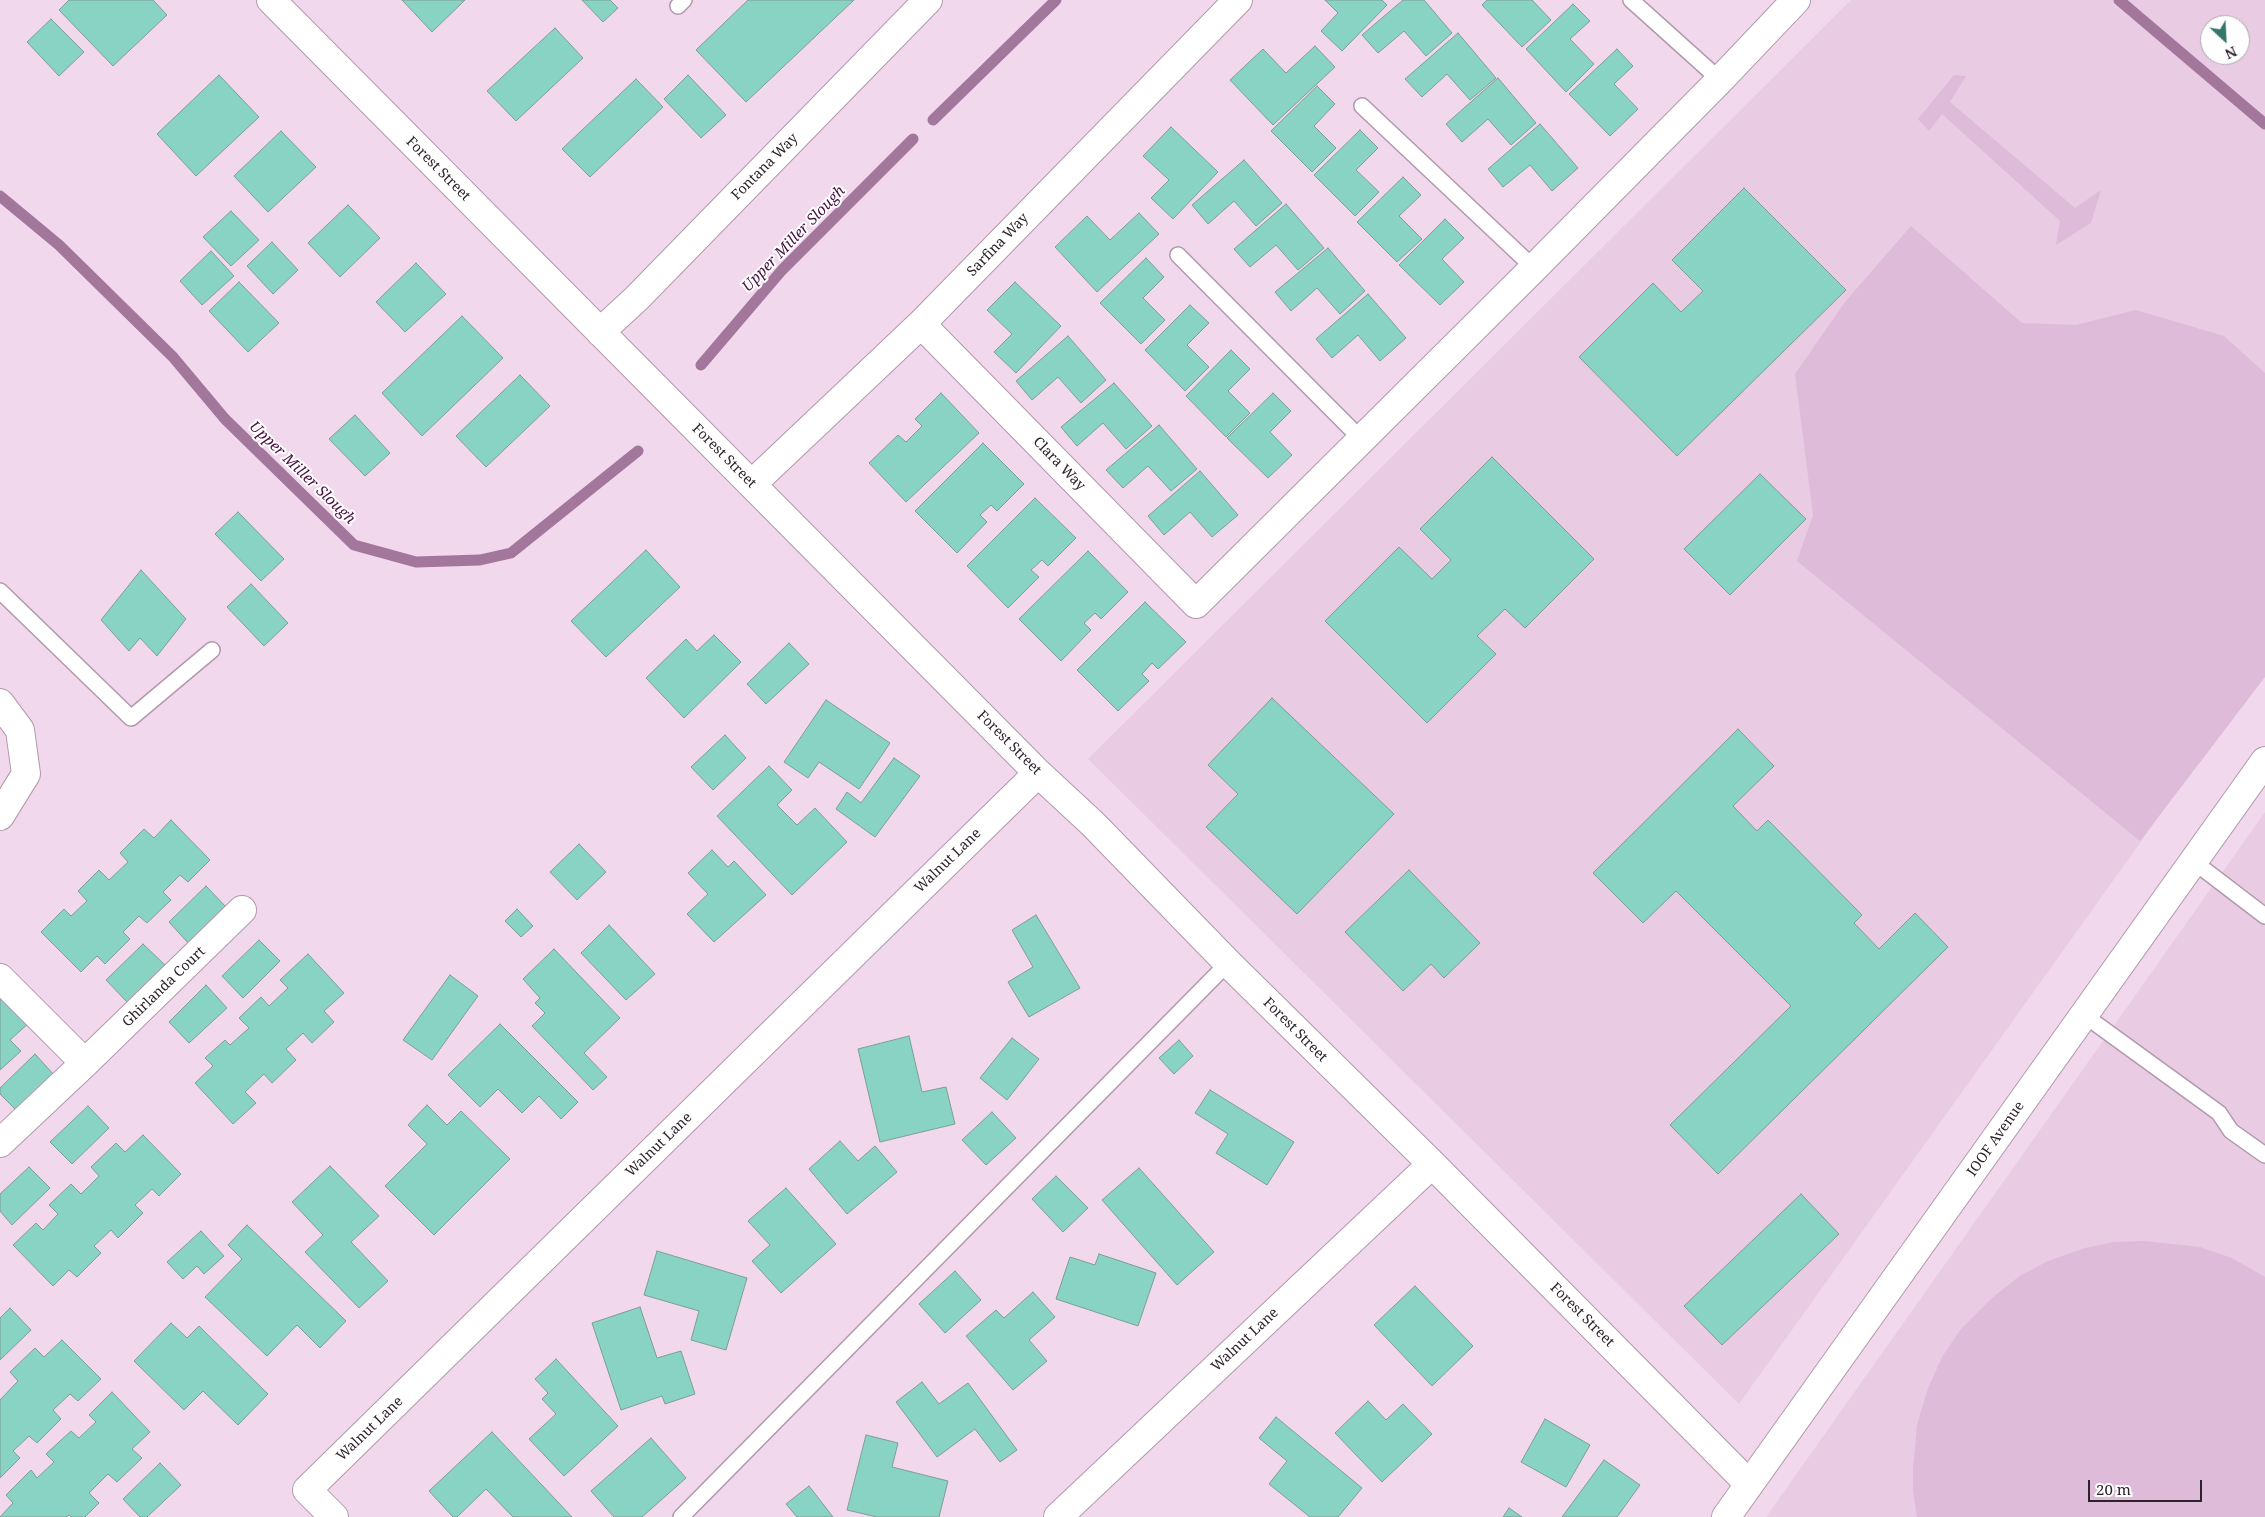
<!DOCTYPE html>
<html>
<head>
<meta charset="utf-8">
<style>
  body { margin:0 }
  #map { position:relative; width:2265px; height:1517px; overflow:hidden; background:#f1d8ed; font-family:"Noto Serif",serif }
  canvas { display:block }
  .north { position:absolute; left:2200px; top:15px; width:50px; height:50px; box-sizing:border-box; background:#fff; border:1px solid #aba7aa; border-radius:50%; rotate:155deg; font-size:14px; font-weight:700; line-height:20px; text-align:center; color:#2d232b }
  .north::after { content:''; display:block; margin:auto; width:18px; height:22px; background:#34786c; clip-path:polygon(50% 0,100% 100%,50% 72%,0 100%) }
  .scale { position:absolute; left:2088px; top:1480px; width:114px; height:22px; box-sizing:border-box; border:2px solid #2d232b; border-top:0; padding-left:6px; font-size:15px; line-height:18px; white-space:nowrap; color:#2d232b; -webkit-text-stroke:4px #fff; paint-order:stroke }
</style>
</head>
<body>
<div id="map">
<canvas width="2265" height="1517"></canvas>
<div class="north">N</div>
<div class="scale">20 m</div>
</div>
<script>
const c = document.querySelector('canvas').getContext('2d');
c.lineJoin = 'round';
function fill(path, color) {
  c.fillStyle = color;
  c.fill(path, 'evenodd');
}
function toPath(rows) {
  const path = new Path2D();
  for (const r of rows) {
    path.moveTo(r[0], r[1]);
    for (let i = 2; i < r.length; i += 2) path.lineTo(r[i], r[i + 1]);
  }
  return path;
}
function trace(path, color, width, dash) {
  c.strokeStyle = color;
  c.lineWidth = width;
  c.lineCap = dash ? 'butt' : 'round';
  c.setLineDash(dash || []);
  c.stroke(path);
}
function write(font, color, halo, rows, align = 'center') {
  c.font = font + ' "Noto Serif",serif';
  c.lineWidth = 4;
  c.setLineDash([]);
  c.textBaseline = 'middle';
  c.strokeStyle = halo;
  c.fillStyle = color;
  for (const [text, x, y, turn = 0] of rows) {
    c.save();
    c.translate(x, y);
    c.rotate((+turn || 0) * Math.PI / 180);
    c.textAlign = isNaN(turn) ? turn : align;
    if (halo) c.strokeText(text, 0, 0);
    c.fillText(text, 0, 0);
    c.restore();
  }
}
const built = toPath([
  [1851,0,2265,0,2265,668,1739,1404,1088,759],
  [2210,25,2240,25,2240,55,2210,55],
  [2265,812,2265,1517,1766,1517,2069,1089]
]);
const green = toPath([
  [1954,75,1966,76,1950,102,2075,208,2101,190,2091,223,2056,245,2060,221,1942,114,1929,131,1918,119],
  [1911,226,2022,323,2076,325,2136,310,2224,336,2265,373,2265,677,2140,841,1797,561,1813,515,1795,374,1845,302],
  [2145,1241,2200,1247,2232,1258,2265,1277,2265,1517,1917,1517,1913,1491,1913,1469,1917,1425,1928,1388,1942,1357,1961,1329,1992,1298,2021,1275,2048,1261,2085,1248,2114,1242]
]);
const stream = toPath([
  [2119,0,2265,124],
  [933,120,1056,0],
  [0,196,59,245,173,357,225,419,354,545,416,562,480,560,511,553,638,451],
  [701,365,782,270,913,139]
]);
const building = toPath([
  [69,0,153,0,167,15,113,66,59,10,69,0],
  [402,0,465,0,432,32,402,0],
  [582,0,610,0,618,8,603,22,582,0],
  [748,0,854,0,746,102,696,50,748,0],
  [1325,0,1382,0,1387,5,1342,51,1321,31,1338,13,1325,0],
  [1403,0,1424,0,1452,33,1426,56,1404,31,1378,53,1362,35,1403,0],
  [1487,0,1532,0,1551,20,1522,47,1482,5,1487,0],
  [1573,4,1590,21,1570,39,1594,64,1566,92,1526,49,1573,4],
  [51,19,84,52,59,76,27,42,51,19],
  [555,28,583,58,516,121,487,91,555,28],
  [1458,33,1496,78,1470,100,1447,74,1422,97,1405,79,1458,33],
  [1315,46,1335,67,1273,125,1230,80,1263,49,1286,73,1315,46],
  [1617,49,1633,66,1614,84,1638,109,1610,136,1569,94,1617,49],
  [219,75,259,117,196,176,157,134,219,75],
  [688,75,726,115,701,138,664,99,688,75],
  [1498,78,1536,123,1511,145,1488,119,1462,142,1446,124,1498,78],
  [636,79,663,107,590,177,562,149,636,79],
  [1317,86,1335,104,1314,126,1336,148,1312,172,1271,131,1317,86],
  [1540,124,1578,168,1552,191,1530,165,1503,187,1488,169,1540,124],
  [1171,127,1218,172,1173,219,1151,198,1169,180,1143,156,1171,127],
  [1360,130,1378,148,1356,170,1379,192,1355,216,1314,175,1360,130],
  [281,131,316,167,268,212,234,176,281,131],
  [1244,160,1282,203,1256,226,1234,201,1208,224,1192,205,1244,160],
  [1403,177,1421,195,1399,216,1422,239,1397,262,1357,222,1403,177],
  [1744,188,1846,290,1677,456,1579,357,1653,283,1681,312,1703,291,1672,260,1744,188],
  [1286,204,1324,248,1298,270,1276,245,1250,267,1234,249,1286,204],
  [348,205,380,238,340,277,308,243,348,205],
  [231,211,259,240,231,266,203,237,231,211],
  [1139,213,1159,234,1097,292,1055,247,1087,216,1110,240,1139,213],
  [1445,219,1464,238,1442,259,1464,282,1440,305,1399,265,1445,219],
  [272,242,298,270,273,294,247,266,272,242],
  [1328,248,1365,291,1340,314,1317,288,1291,311,1275,292,1328,248],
  [211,251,234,276,202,305,180,281,211,251],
  [1146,258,1164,277,1143,298,1165,320,1141,344,1100,303,1146,258],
  [416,263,446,294,405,332,376,302,416,263],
  [239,282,279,323,248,352,209,311,239,282],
  [1015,282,1061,326,1016,373,994,352,1012,334,987,310,1015,282],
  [1368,294,1406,338,1380,361,1358,335,1332,358,1316,339,1368,294],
  [1190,305,1209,323,1187,345,1209,367,1185,391,1145,350,1190,305],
  [462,316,503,358,422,436,382,393,462,316],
  [1068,336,1106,380,1081,403,1058,377,1032,400,1016,381,1068,336],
  [1231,350,1250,369,1228,391,1250,413,1226,437,1186,396,1231,350],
  [520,375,550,406,486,467,456,436,520,375],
  [1114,383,1152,426,1126,449,1103,423,1077,446,1061,427,1114,383],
  [941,393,979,433,906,502,869,463,898,435,906,442,922,426,915,419,941,393],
  [1273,393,1291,411,1270,432,1292,455,1268,478,1227,438,1273,393],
  [355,415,390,453,365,476,329,439,355,415],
  [1159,425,1197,469,1171,491,1148,466,1123,488,1106,470,1159,425],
  [983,443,1024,484,997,511,991,505,980,515,987,522,957,553,915,511,983,443],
  [1492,457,1594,559,1525,628,1505,609,1477,636,1496,654,1427,723,1325,621,1399,547,1432,579,1451,560,1420,529,1492,457],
  [1200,471,1238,515,1212,537,1190,512,1164,535,1148,516,1200,471],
  [1760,474,1806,519,1730,595,1684,549,1760,474],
  [1035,498,1076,538,1048,566,1042,560,1031,570,1039,577,1008,608,967,566,1035,498],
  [238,512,284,559,261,581,215,534,238,512],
  [646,550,680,587,606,657,571,621,646,550],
  [1088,551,1128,592,1101,619,1095,613,1084,623,1091,630,1061,661,1019,619,1088,551],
  [141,570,186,619,157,656,140,638,129,651,101,620,141,570],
  [251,584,288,623,264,646,227,607,251,584],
  [1145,602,1186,642,1158,669,1152,663,1142,674,1149,681,1118,711,1077,670,1145,602],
  [714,635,741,662,684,718,646,678,686,639,697,651,714,635],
  [789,643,809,664,766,704,747,684,789,643],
  [1272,698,1394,814,1297,914,1206,827,1238,794,1208,765,1272,698],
  [826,700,890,743,859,789,819,762,808,778,784,762,826,700],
  [1738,729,1774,766,1733,806,1757,831,1768,820,1862,915,1854,923,1879,949,1915,913,1948,947,1718,1174,1670,1125,1791,1006,1676,891,1643,923,1593,873,1738,729],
  [725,735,746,758,713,790,691,767,725,735],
  [894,758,920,776,875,837,836,809,847,792,861,803,894,758],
  [769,766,792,790,777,805,797,825,815,808,847,842,792,895,717,816,769,766],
  [171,820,210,860,188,882,180,875,163,892,171,900,147,923,139,916,123,932,130,939,105,964,97,956,81,972,41,932,64,909,71,916,87,901,78,891,99,870,109,880,128,862,120,853,144,829,154,838,171,820],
  [579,844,606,872,577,900,550,872,579,844],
  [712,850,728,867,734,861,766,895,714,942,687,914,708,894,688,873,712,850],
  [1409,870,1480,943,1444,978,1431,964,1403,991,1345,932,1409,870],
  [206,886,227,908,189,944,169,922,206,886],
  [517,909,533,926,521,937,505,921,517,909],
  [1036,915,1080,988,1029,1017,1008,982,1033,967,1012,930,1036,915],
  [609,925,655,974,626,1000,581,953,609,925],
  [259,940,280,961,243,998,222,976,259,940],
  [143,944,165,965,127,1002,106,980,143,944],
  [554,949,620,1018,584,1053,607,1077,593,1090,532,1026,545,1013,535,1003,540,998,523,979,554,949],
  [308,954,344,993,324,1011,334,1022,312,1043,303,1033,286,1049,296,1060,272,1083,264,1074,245,1092,256,1103,233,1124,195,1083,213,1066,205,1058,225,1040,230,1045,249,1028,239,1018,261,997,269,1006,288,988,280,980,308,954],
  [450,975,478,996,432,1060,403,1040,450,975],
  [206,985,227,1008,189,1043,169,1022,206,985],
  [0,989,30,1022,10,1040,21,1051,0,1070,0,989],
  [500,1024,578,1102,561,1119,539,1096,522,1113,498,1089,480,1107,448,1075,500,1024],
  [909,1036,922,1092,946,1087,955,1124,880,1142,858,1049,909,1036],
  [1012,1038,1039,1059,1007,1100,980,1078,1012,1038],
  [1179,1040,1193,1056,1174,1074,1159,1058,1179,1040],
  [35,1054,55,1076,18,1112,0,1094,0,1088,35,1054],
  [1210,1090,1294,1142,1267,1185,1216,1153,1228,1134,1195,1113,1210,1090],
  [427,1105,447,1125,461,1111,510,1159,434,1235,385,1186,427,1144,408,1125,427,1105],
  [88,1106,109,1128,72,1164,50,1142,88,1106],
  [992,1112,1016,1138,986,1165,962,1140,992,1112],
  [143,1135,181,1174,159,1196,152,1189,135,1205,143,1213,118,1238,111,1230,94,1246,101,1253,77,1277,69,1270,53,1286,13,1245,36,1223,43,1230,58,1214,49,1205,71,1184,81,1194,99,1176,91,1167,116,1143,125,1152,143,1135],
  [840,1141,858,1161,875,1146,897,1172,847,1214,809,1169,840,1141],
  [330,1166,379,1216,351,1242,388,1281,359,1308,305,1252,323,1235,292,1202,330,1166],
  [29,1167,50,1188,12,1225,0,1211,0,1194,29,1167],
  [1139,1168,1214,1252,1177,1285,1102,1200,1139,1168],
  [1056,1176,1088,1208,1063,1232,1032,1199,1056,1176],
  [786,1188,836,1244,781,1293,752,1261,770,1245,748,1221,786,1188],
  [1801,1194,1839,1234,1722,1345,1684,1306,1801,1194],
  [247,1225,346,1321,320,1348,297,1325,267,1356,205,1297,242,1259,228,1245,247,1225],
  [201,1231,224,1256,204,1274,197,1266,183,1279,167,1262,201,1231],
  [657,1251,747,1278,726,1350,691,1340,699,1311,644,1295,657,1251],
  [1099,1254,1156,1273,1138,1326,1056,1299,1070,1257,1095,1265,1099,1254],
  [955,1271,981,1300,945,1333,919,1304,955,1271],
  [1415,1286,1473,1346,1432,1386,1374,1325,1415,1286],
  [1033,1292,1055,1317,1029,1340,1047,1361,1013,1390,966,1336,996,1310,1004,1318,1033,1292],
  [640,1307,657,1358,681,1351,695,1394,665,1404,662,1396,621,1410,592,1323,640,1307],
  [10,1308,31,1330,0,1360,0,1318,10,1308],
  [171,1323,187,1338,199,1326,268,1394,238,1425,203,1391,184,1410,134,1361,171,1323],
  [62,1340,101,1379,78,1401,70,1394,53,1410,61,1419,37,1443,29,1436,13,1451,20,1458,0,1478,0,1400,18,1381,10,1372,35,1348,44,1357,62,1340],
  [556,1359,618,1426,564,1476,529,1439,556,1414,542,1399,548,1393,535,1379,556,1359],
  [922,1382,939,1404,968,1383,1017,1450,1000,1462,975,1429,937,1457,896,1402,922,1382],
  [112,1392,150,1432,132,1449,142,1458,117,1482,108,1474,89,1493,99,1503,85,1517,71,1517,69,1515,66,1517,0,1517,13,1503,6,1495,31,1470,37,1478,54,1462,46,1454,71,1431,79,1438,96,1422,89,1415,112,1392],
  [1368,1401,1386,1420,1403,1404,1432,1434,1382,1482,1335,1433,1368,1401],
  [1276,1417,1362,1488,1338,1517,1310,1517,1269,1484,1287,1461,1259,1438,1276,1417],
  [1545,1419,1590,1445,1566,1487,1521,1462,1545,1419],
  [492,1432,572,1517,513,1517,486,1489,457,1517,453,1517,429,1491,492,1432],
  [866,1435,898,1443,892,1467,948,1481,939,1517,877,1517,847,1510,866,1435],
  [651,1438,686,1478,642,1517,614,1517,591,1491,651,1438],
  [1604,1460,1640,1485,1617,1517,1562,1517,1604,1460],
  [160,1463,181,1485,147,1517,140,1517,123,1499,160,1463],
  [809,1486,833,1517,797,1517,786,1504,809,1486],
  [1509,1508,1522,1517,1503,1517,1509,1508]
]);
const service = toPath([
  [1631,0,1720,80],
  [678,6,684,0],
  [1362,106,1534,268],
  [1178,255,1362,440],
  [0,591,131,718,212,650],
  [2193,861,2265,916],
  [2084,1015,2219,1113,2231,1131,2265,1155],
  [681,1517,1228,963]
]);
const minor = toPath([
  [271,0,1038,773,1093,824,1228,963,1432,1164,1749,1484],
  [921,324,1196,604,1534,268,1720,80,1796,0],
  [600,332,636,299,928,0],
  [752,484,921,324,1238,0],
  [0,703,20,730,26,774,0,816],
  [0,978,85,1063],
  [0,1143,85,1063,242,910],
  [334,1517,307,1490,1038,773],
  [1058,1517,1432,1164]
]);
const tertiary = toPath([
  [1726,1517,2265,761]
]);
const streetNames = [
  ["Fontana Way",765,167,-45],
  ["Forest Street",438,169,45],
  ["Sarfina Way",998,245,-46],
  ["Forest Street",724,456,45],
  ["Clara Way",1059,464,46],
  ["Forest Street",1009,743,45],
  ["Walnut Lane",948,861,-44],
  ["Ghirlanda Court",164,987,-44],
  ["Forest Street",1295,1030,45],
  ["IOOF Avenue",1996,1139,-55],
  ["Walnut Lane",659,1145,-44],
  ["Forest Street",1582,1315,45],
  ["Walnut Lane",1245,1340,-43],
  ["Walnut Lane",370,1429,-44]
];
const waterNames = [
  ["Upper Miller Slough",794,239,-46],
  ["Upper Miller Slough",302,473,44]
];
fill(built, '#eacbe4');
fill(green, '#debbd8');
trace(stream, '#a3769c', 11);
fill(building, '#88d3c3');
trace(building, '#7d9e96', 1);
trace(service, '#b199ac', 18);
trace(minor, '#b199ac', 30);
trace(tertiary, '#b199ac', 30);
trace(service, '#fff', 15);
trace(minor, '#fff', 28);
trace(tertiary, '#fff', 28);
write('14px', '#2d232b', '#fff', streetNames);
write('italic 15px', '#4a1145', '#fff', waterNames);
</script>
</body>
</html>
